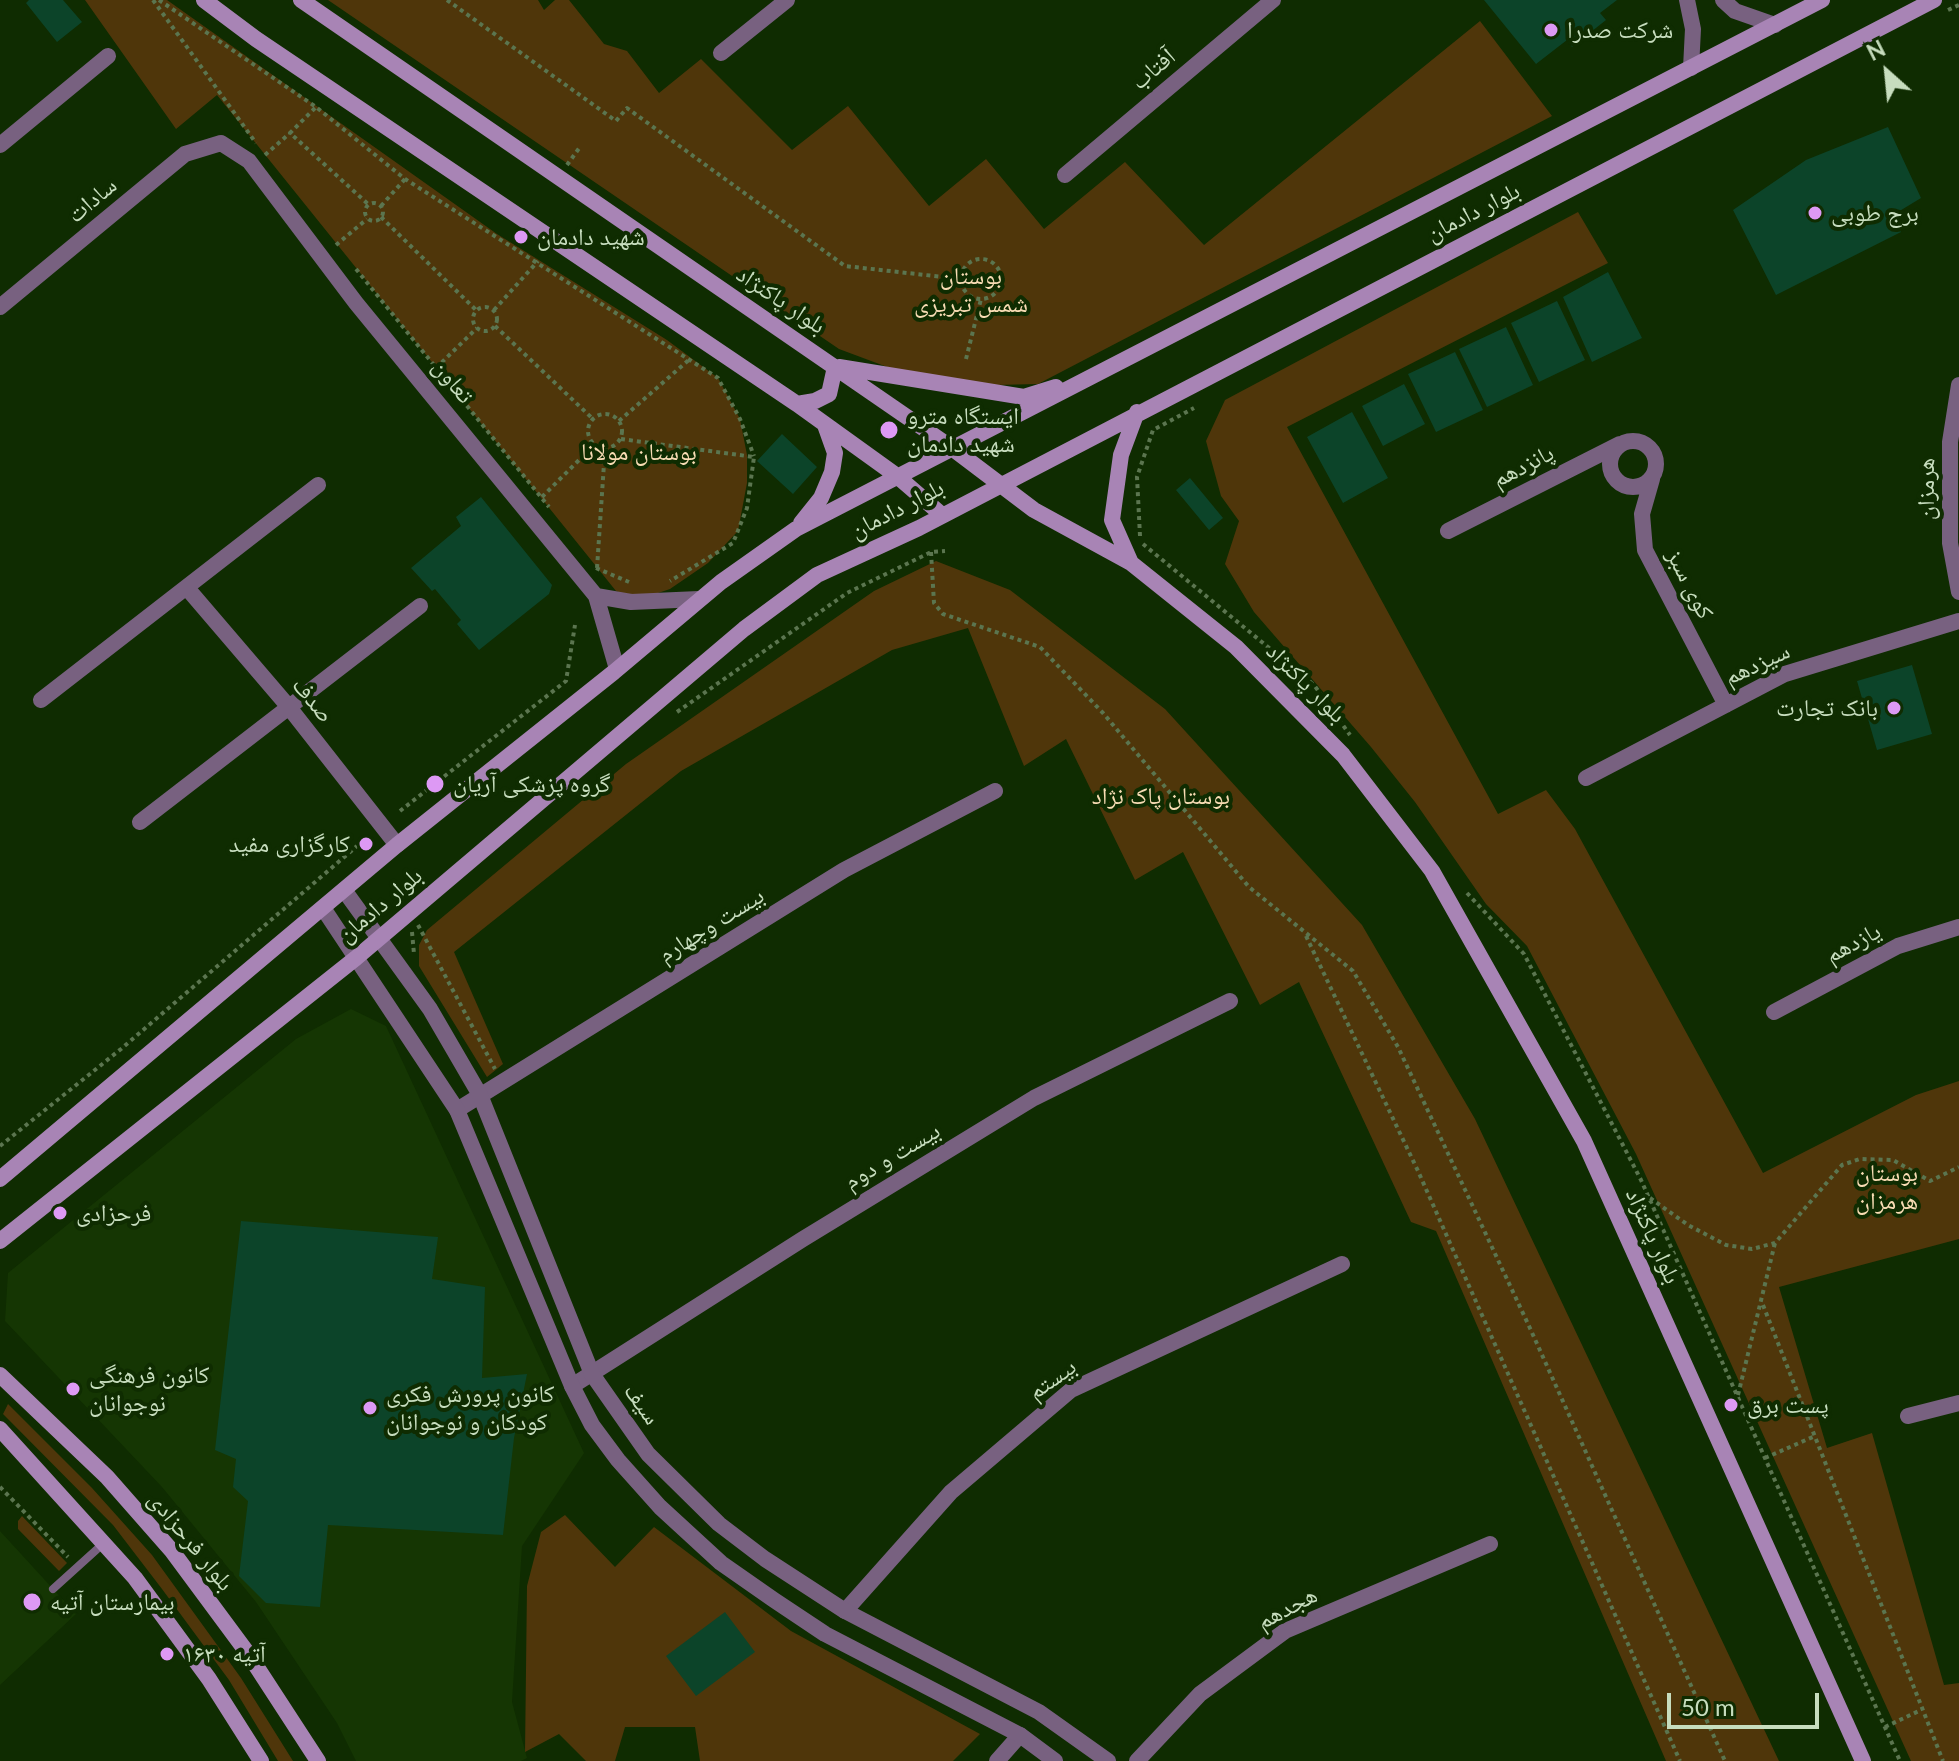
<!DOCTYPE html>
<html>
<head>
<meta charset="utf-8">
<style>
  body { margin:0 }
  #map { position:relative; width:1959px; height:1761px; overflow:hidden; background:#0f2c01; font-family:Lato,sans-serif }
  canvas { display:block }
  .north { position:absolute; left:1847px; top:32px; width:80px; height:80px; -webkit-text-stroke:6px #0f2c01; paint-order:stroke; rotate:333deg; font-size:22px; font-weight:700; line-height:32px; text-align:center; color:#c7ddbe }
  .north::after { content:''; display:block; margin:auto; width:28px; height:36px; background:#c7ddbe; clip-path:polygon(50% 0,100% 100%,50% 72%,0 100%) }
  .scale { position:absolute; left:1667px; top:1693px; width:152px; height:36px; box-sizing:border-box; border:4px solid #c7ddbe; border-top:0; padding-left:10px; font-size:24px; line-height:28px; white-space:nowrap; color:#c7ddbe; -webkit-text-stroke:6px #0f2c01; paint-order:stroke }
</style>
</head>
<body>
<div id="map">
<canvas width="1959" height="1761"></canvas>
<div class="north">N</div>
<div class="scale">50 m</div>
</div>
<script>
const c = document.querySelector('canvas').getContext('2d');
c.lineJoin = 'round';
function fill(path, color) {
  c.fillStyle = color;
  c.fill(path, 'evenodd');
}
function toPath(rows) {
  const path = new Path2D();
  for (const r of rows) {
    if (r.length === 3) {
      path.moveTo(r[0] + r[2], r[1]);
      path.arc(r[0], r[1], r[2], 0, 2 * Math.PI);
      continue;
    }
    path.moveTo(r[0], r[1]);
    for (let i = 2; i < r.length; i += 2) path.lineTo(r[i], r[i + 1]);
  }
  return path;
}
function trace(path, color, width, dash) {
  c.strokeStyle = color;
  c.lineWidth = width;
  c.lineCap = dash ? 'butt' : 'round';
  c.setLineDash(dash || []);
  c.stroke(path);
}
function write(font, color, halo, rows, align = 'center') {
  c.font = font + ' Lato,"Noto Naskh Arabic",sans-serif';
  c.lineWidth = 8;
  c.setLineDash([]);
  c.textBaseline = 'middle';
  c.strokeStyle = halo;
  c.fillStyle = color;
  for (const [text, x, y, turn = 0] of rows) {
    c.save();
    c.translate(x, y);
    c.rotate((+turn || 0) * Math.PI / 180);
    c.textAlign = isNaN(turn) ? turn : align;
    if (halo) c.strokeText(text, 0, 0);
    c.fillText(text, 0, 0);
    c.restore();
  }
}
const built = toPath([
  [351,1009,386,1026,584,1453,522,1546,512,1702,527,1758,521,1761,356,1761,337,1723,256,1602,162,1487,5,1321,8,1273,296,1039],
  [0,1531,76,1614,0,1685]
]);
const green = toPath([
  [85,0,167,0,497,234,667,340,718,378,740,419,747,455,747,483,738,531,708,563,670,589,655,594,628,596,616,591,217,95,176,129],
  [328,0,538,0,544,10,555,0,569,0,604,44,627,51,659,93,701,59,792,150,848,106,929,206,986,159,1044,229,1125,162,1204,245,1480,21,1552,116,1038,384,995,385,906,374,839,349],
  [1578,212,1608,263,1287,427,1498,814,1546,790,1575,829,1763,1173,1916,1095,1959,1081,1959,1239,1779,1287,1827,1448,1872,1433,1944,1685,1959,1683,1959,1761,1911,1761,1636,1154,1527,946,1486,904,1415,802,1371,747,1254,612,1225,564,1239,521,1221,496,1206,441,1225,400],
  [936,561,1010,590,1165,709,1362,925,1475,1119,1779,1761,1666,1761,1436,1231,1411,1222,1299,982,1260,1005,1183,852,1135,880,1066,739,1024,766,968,628,892,650,681,771,454,952,503,1064,487,1077,419,966,419,945,427,930,626,764,874,591],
  [8,1404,92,1488,152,1555,241,1678,293,1761,278,1761,229,1680,162,1589,113,1525,3,1414],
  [565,1515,615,1567,654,1527,791,1631,980,1734,953,1761,700,1761,695,1727,625,1727,615,1761,586,1761,559,1734,525,1752,527,1586,541,1532],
  [22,1516,67,1563,59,1571,18,1529,18,1521]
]);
const building = toPath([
  [29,0,63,0,82,22,57,42,26,3],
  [1484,0,1617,0,1600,13,1606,20,1572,47,1567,40,1536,64],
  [1888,127,1921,198,1893,215,1901,232,1776,295,1733,210,1806,160],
  [1608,272,1642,338,1592,362,1563,297],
  [1557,301,1585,360,1539,382,1511,323],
  [1506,327,1533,385,1487,407,1459,349],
  [1455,352,1483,410,1436,432,1408,374],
  [1404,384,1425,424,1383,446,1362,406],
  [1352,412,1388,478,1343,503,1307,437],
  [782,434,817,467,793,494,757,461],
  [1190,478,1223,518,1209,530,1176,490],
  [481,497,552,585,549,594,479,650,457,624,461,620,435,589,432,591,411,568,461,526,456,517],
  [1912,665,1932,734,1877,750,1857,681],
  [241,1221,438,1237,432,1279,485,1287,482,1378,527,1374,514,1438,503,1535,328,1525,320,1607,266,1603,239,1576,248,1501,233,1487,236,1459,215,1450],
  [725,1612,755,1652,696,1696,666,1656]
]);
const path = toPath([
  [153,0,256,143],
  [159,0,316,107,405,179,718,378,740,419,754,456],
  [447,0,616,121,627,108,845,266,961,279],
  [1948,10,1959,5],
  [315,108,290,133,368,204],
  [265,155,290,133],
  [567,165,580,147],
  [374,212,9],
  [381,206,405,179],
  [381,217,476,310],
  [336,245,367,219],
  [981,279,20],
  [356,269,549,507],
  [485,319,12],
  [494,310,538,261],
  [495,326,593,419],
  [966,359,981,299],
  [436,368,477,328],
  [605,431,17],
  [619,421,691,358],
  [621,439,754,457,747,508,733,543,670,581],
  [542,497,594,445],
  [1140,536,1137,477,1153,430,1194,408],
  [1143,544,1314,685,1350,735],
  [931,552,934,603,943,614,1040,647,1103,713,1249,887,1353,971,1398,1047,1529,1326,1725,1761],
  [596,568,629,582],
  [597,568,605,449],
  [677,712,847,593,931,552,945,551],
  [400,811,566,681,575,625],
  [1467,893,1524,954,1641,1180,1900,1761],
  [418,925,495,1069],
  [412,932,414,954],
  [1306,936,1418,1171,1680,1761],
  [0,1146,121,1049,357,846],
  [1650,1198,1688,1225,1726,1245,1752,1249,1775,1243,1842,1165,1860,1159,1893,1160,1930,1181,1959,1167],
  [1763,1305,1943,1761],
  [1738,1395,1775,1243],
  [1765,1458,1815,1436],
  [0,1487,68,1557],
  [1885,1727,1921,1710]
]);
const service = toPath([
  [53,1589,105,1542]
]);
const minor = toPath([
  [721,53,787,0],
  [0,145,108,56],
  [1065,175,1273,0],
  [0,307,185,154,221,143,249,161,356,303,596,596,617,669],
  [1633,464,23],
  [1652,479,1642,514,1645,550,1726,705],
  [1448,531,1620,444],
  [187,588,288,706,397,845],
  [596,596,631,602,699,599],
  [41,700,318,485],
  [1586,778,1785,674,1959,621],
  [140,822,420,606],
  [1774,1012,1898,946,1959,927],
  [457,1110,844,870,995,791],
  [572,1386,803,1239,1034,1098,1230,1001],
  [1908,1416,1959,1403],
  [845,1611,951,1492,1071,1390,1342,1264],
  [997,1761,1020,1735],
  [1137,1761,1200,1694,1285,1631,1490,1544]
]);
const tertiary = toPath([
  [1687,0,1693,29,1691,68],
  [1723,0,1735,11,1775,25],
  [1959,385,1950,442,1950,543,1959,592],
  [344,890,430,1009,480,1095,592,1374,648,1454,719,1524,765,1559,845,1611,1039,1712,1108,1761],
  [323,908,457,1110,572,1386,592,1425,618,1460,660,1507,721,1563,774,1600,825,1634,1020,1735,1055,1761]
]);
const secondary = toPath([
  [204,0,256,39,797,404,897,476,942,515],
  [301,0,952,448,1034,510,1131,563,1236,647,1343,755,1432,871,1584,1141,1863,1761],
  [839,367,1024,397,1056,387],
  [797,404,815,401,829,394,835,367],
  [801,523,821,498,832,472,835,453,825,425],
  [1131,563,1112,520,1121,455,1137,412],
  [0,1179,397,845,614,672,721,582,796,529,1822,0],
  [0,1241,356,958,744,629,817,575,919,528,1934,0],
  [0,1375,107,1477,172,1551,249,1655,318,1761],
  [0,1429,135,1578,209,1679,261,1761]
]);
const markers = [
  [1551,30,8,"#dd99f4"],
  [1815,213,8,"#dd99f4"],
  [521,237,8,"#dd99f4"],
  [889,430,10,"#dd99f4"],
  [1894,708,8,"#dd99f4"],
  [435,784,10,"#dd99f4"],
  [366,844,8,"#dd99f4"],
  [60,1213,8,"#dd99f4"],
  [73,1389,8,"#dd99f4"],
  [1731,1405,8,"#dd99f4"],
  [370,1408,8,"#dd99f4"],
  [32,1602,10,"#dd99f4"],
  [167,1654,8,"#dd99f4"]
];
const poiNames = [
  ["شرکت صدرا",1567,30],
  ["برج طوبی",1831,213],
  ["شهید دادمان",537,237],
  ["ایستگاه مترو",907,416],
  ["شهید دادمان",907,444],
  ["بانک تجارت",1878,708,"right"],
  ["گروه پزشکی آریان",453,784],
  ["کارگزاری مفید",350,844,"right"],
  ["فرحزادی",76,1213],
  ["کانون فرهنگی",89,1375],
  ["نوجوانان",89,1403],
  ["کانون پرورش فکری",386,1394],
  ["کودکان و نوجوانان",386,1422],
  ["پست برق",1747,1405],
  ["بیمارستان آتیه",50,1602],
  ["آتیه ۱۶۳۰",183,1654]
];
const streetNames = [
  ["آفتاب",1153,69,-40],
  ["سادات",92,200,-40],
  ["بلوار دادمان",1473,212,-27],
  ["بلوار پاکنژاد",781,300,34],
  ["تعاون",453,381,51],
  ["پانزدهم",1523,466,-27],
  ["هرمزان",1926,489,-90],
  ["بلوار دادمان",897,509,-27],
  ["کوی سبز",1690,584,63],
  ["سیزدهم",1757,664,-25],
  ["بلوار پاکنژاد",1306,683,45],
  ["صدف",313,700,51],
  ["بلوار دادمان",380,905,-40],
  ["بیست وچهارم",711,925,-32],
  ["یازدهم",1853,943,-28],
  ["بیست و دوم",892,1156,-31],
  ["بلوار پاکنژاد",1653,1236,66],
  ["بیستم",1052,1379,-35],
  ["سیف",642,1404,55],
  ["بلوار فرحزادی",191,1541,51],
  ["هجدهم",1287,1608,-28]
];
const parkNames = [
  ["بوستان",971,276],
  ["شمس تبریزی",971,304],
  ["بوستان مولانا",639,452],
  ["بوستان پاک نژاد",1161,796],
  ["بوستان",1887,1173],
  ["هرمزان",1887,1201]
];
fill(built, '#153603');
fill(green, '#4f360a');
fill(building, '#0c4429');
trace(path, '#5b754f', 4, [4, 4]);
trace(service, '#786180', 8);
trace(minor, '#786180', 16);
trace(tertiary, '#786180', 16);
trace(secondary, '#a884b5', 16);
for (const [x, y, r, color] of markers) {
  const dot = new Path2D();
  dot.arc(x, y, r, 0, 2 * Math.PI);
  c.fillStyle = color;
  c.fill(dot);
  trace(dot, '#0f2c01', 3);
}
write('24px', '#c7ddbe', '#0f2c01', poiNames, 'left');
write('24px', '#c7ddbe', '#0f2c01', streetNames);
write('24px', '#f8dcb4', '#0f2c01', parkNames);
</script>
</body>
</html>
